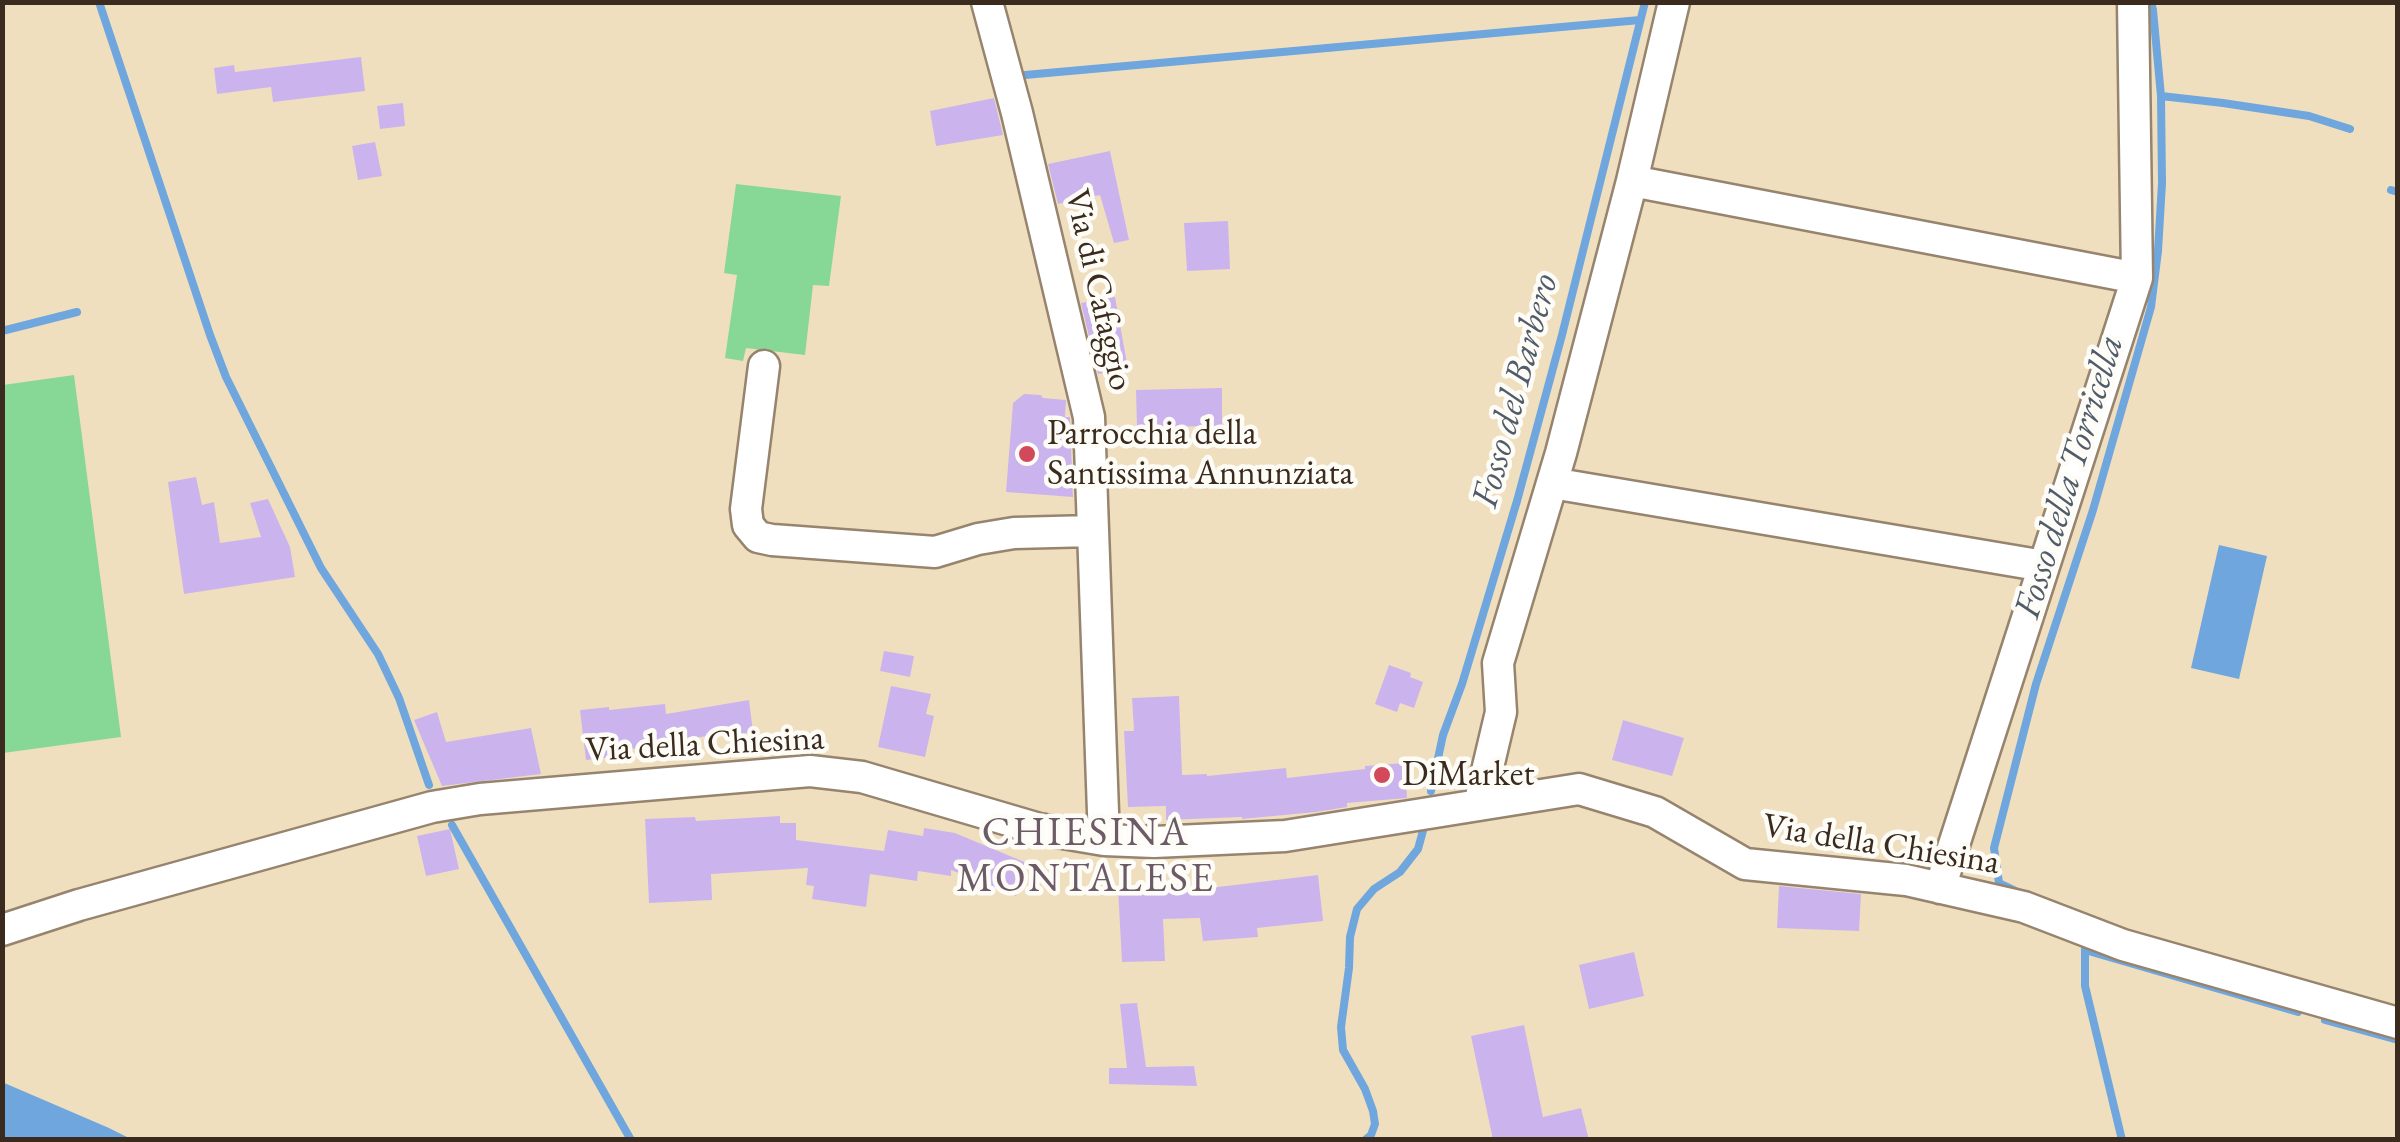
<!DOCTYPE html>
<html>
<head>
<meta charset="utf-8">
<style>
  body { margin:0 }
  #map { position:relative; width:2400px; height:1142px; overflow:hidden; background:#f0dfbf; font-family:"EB Garamond",serif }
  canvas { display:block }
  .frame { position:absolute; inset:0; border:5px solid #3b2a1e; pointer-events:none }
</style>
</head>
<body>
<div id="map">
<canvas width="2400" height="1142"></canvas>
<div class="frame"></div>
</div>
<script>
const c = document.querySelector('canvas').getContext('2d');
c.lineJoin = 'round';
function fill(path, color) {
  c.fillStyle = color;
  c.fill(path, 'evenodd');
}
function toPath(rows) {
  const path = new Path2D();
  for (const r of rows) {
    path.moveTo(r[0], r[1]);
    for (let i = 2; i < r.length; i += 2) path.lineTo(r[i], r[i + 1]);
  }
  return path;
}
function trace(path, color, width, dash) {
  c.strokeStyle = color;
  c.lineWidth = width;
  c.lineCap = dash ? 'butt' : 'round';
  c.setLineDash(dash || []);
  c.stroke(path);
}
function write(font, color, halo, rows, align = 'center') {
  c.font = font + ' "EB Garamond",serif';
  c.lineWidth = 9;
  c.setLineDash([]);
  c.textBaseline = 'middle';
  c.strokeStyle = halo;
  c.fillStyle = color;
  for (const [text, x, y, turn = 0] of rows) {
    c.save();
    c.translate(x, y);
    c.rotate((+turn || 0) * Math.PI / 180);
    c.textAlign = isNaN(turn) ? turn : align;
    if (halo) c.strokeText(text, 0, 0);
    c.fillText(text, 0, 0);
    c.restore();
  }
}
const green = toPath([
  [736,184,841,196,829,286,813,285,805,355,746,348,743,361,725,358,737,275,724,273],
  [74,375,121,737,3,753,3,385]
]);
const water = toPath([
  [2219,545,2267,556,2239,679,2191,668],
  [2,1082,109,1128,131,1139,3,1139]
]);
const stream = toPath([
  [99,2,210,335,226,377,321,568,378,654,399,698,429,785],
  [1025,75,1640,20],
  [2161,96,2223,103,2309,116,2350,129],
  [2391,190,2398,192],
  [2,331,77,312],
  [1431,791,1443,735,1462,684,1517,501,1562,335,1645,2],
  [452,825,631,1140],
  [2018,892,1999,883,1994,848,2036,684,2093,510,2151,307,2158,251,2162,183,2161,96,2153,10,2151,2],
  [2085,949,2085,986,2122,1140],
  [2085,950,2298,1012],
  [2325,1020,2398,1040],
  [1365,1140,1371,1135,1375,1124,1373,1111,1365,1089,1343,1050,1341,1027,1349,968,1350,937,1357,909,1374,889,1400,872,1418,849,1424,827]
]);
const building = toPath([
  [361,57,365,91,273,102,271,87,217,94,214,68,234,65,235,72],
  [994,98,1003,135,936,146,930,111],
  [403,103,405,126,380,129,377,106],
  [375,142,382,176,358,180,352,146],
  [1110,151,1129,240,1114,243,1100,195,1058,204,1048,164],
  [1228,221,1230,269,1187,271,1184,223],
  [1115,297,1128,369,1098,374,1081,303],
  [1222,388,1222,426,1137,427,1136,390],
  [1024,394,1041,395,1043,398,1066,400,1065,417,1070,417,1070,420,1073,497,1006,492,1013,403],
  [196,477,202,505,214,502,220,543,261,537,250,503,268,499,290,547,295,577,184,594,168,482],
  [884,651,914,656,910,677,880,671],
  [1389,665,1411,673,1410,677,1423,682,1414,708,1400,703,1397,712,1375,704],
  [891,686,931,694,926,714,934,716,925,757,878,747],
  [1179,696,1182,775,1207,774,1207,776,1286,768,1287,778,1365,769,1365,766,1405,763,1407,798,1347,803,1347,807,1316,812,1242,819,1242,817,1166,820,1166,806,1128,807,1124,731,1134,731,1132,698],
  [749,700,753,732,733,735,732,732,669,742,669,745,614,751,614,757,586,760,580,710,609,707,609,710,665,704,666,714],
  [437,712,446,742,531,728,541,774,442,786,414,720],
  [1623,720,1684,738,1672,776,1612,760],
  [780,816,780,823,796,823,796,840,884,851,888,830,923,836,924,828,955,833,1029,864,1016,896,951,870,951,876,918,871,917,881,870,874,866,907,812,899,814,886,806,885,808,868,711,874,712,900,649,903,645,819,695,817,696,821],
  [450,829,459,869,426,876,417,836],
  [1318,875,1323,921,1257,928,1258,937,1203,941,1200,918,1163,919,1165,961,1122,962,1118,888,1168,886,1168,893],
  [1779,886,1861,894,1859,931,1777,928],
  [1634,952,1644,996,1589,1009,1579,965],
  [1137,1003,1146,1067,1194,1066,1197,1086,1109,1084,1109,1068,1127,1068,1120,1004],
  [1524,1025,1543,1117,1581,1108,1589,1140,1493,1140,1471,1036]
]);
const minor = toPath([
  [987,2,1017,113,1089,417,1104,840],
  [1632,181,2137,278],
  [764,366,746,509,748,525,758,537,772,540,935,552,978,539,1014,533,1092,531],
  [1552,483,2044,566],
  [1479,805,1501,712,1498,663,1561,453,1632,181,1674,2],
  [1940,888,2137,278,2133,2],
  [2,930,79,905,432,807,480,799,810,771,862,777,1039,829,1104,840,1154,842,1285,836,1579,789,1655,812,1745,864,1906,880,2024,907,2123,945,2398,1023]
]);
const markers = [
  [1027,454,10,"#d1495b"],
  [1382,775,10,"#d1495b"]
];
const streetNames = [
  ["Via di Cafaggio",1098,290,77],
  ["Via della Chiesina",705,745,-3],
  ["Via della Chiesina",1881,845,9]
];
const poiNames = [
  ["Parrocchia della",1047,434],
  ["Santissima Annunziata",1047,474],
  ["DiMarket",1402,775]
];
const waterNames = [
  ["Fosso del Barbero",1516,391,-75],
  ["Fosso della Torricella",2070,477,-73]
];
const quarterNames = [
  ["CHIESINA",1086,834],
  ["MONTALESE",1086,880]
];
fill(green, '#87d797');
fill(water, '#6fa6dd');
trace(stream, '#6fa6dd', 8);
fill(building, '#cbb4ee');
trace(minor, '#96846e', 35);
trace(minor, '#fff', 30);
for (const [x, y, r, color] of markers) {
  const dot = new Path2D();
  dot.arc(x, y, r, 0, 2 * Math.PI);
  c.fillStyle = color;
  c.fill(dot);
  trace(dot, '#fdfcf7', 4);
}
write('35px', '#3b2a1e', '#fdfcf7', streetNames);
write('35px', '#3b2a1e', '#fdfcf7', poiNames, 'left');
write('italic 38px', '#505c6a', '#fdfcf7', waterNames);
c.letterSpacing = '2.5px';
write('40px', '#6d5a67', '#fdfcf7', quarterNames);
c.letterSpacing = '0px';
</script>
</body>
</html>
